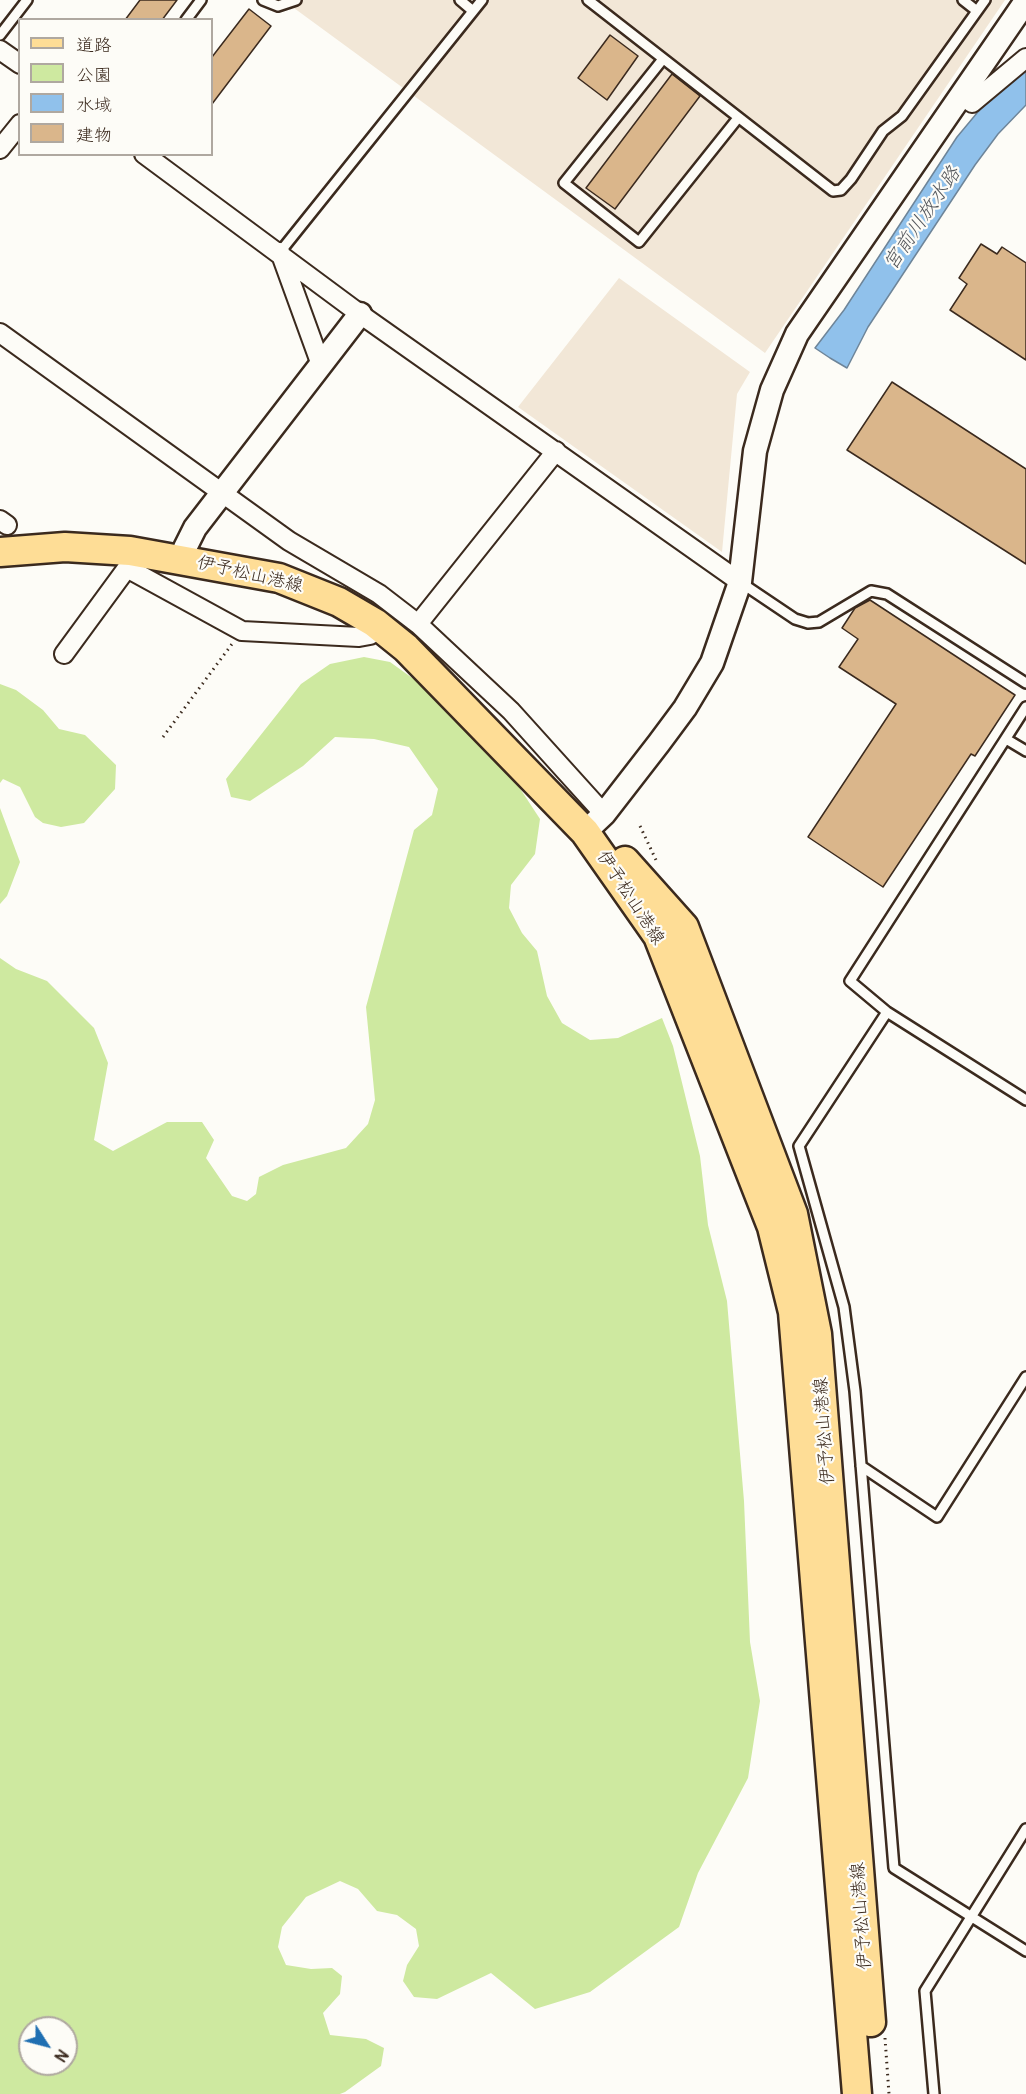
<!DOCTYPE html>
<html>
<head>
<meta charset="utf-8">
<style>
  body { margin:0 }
  #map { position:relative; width:1026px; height:2094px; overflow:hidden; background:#fdfcf7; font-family:Pangolin,"Klee One",sans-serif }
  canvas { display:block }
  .legend { position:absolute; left:18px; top:18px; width:195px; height:138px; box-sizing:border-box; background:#fdfcf7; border:2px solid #afa8a0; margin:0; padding:8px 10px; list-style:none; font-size:18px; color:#3b2a1e }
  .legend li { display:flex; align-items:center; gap:12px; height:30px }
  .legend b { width:30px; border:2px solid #afa8a0 }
  .north { position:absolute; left:18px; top:2016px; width:60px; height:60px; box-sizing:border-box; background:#fdfcf7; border:2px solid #afa8a0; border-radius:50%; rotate:126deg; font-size:16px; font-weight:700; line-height:24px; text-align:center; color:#3b2a1e }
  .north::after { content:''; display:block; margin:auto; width:21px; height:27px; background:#1f6fb2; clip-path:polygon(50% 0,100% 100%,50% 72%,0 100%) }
</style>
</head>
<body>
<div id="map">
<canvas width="1026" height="2094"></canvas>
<ul class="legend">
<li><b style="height:8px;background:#fedd96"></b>道路</li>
<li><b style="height:16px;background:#cee9a0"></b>公園</li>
<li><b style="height:16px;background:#90c1eb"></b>水域</li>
<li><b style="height:16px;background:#dab68b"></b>建物</li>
</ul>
<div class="north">N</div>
</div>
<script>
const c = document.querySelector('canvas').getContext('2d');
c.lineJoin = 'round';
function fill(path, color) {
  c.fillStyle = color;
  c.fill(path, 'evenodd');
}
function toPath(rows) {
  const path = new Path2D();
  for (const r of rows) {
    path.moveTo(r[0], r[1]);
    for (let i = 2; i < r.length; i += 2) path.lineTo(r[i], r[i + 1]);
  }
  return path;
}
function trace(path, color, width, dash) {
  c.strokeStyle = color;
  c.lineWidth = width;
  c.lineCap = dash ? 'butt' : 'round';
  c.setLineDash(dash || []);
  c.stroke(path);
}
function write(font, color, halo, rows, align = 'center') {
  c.font = font + ' Pangolin,"Klee One",sans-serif';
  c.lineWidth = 4.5;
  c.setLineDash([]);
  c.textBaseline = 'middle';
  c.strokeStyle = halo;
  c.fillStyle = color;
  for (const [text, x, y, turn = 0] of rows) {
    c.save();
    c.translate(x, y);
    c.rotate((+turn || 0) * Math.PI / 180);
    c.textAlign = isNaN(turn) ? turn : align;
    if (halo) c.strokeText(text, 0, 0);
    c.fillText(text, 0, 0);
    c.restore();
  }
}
const built = toPath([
  [283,0,1005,0,765,353],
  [619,278,750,372,737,394,722,552,518,407]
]);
const green = toPath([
  [364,657,390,662,422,685,519,787,540,819,535,854,511,885,509,908,522,933,537,951,547,996,562,1023,590,1040,618,1038,662,1018,673,1046,700,1156,708,1225,727,1301,744,1501,750,1642,760,1701,748,1778,698,1873,679,1927,590,1992,535,2009,491,1973,437,1999,414,1997,403,1981,407,1965,419,1946,416,1929,397,1915,377,1911,358,1889,340,1881,306,1897,282,1927,278,1947,286,1965,311,1969,332,1968,342,1976,340,1994,323,2013,330,2035,366,2039,384,2048,381,2066,345,2092,340,2094,0,2094,0,958,16,969,47,981,94,1028,108,1063,94,1140,113,1151,167,1122,202,1122,214,1140,206,1158,232,1196,247,1201,256,1194,259,1177,283,1165,346,1148,368,1124,375,1100,366,1007,414,830,432,815,438,789,409,747,374,739,335,737,303,766,250,801,231,797,226,779,301,684,330,664],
  [30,2028,66,2028,66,2064,30,2064],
  [0,684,16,690,43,710,59,729,85,735,116,765,115,789,84,823,61,827,43,823,35,817,20,787,3,779,0,783],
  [0,808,20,862,7,896,0,904]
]);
const water = toPath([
  [1026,67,1026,105,998,134,975,165,868,327,847,368,830,358,815,348,844,310,957,137,992,95,1026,67]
]);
const building = toPath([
  [140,0,177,0,162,20,125,20,140,0],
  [249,9,271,26,212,104,212,57,249,9],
  [610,35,638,56,607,100,578,78,610,35],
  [672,74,700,96,615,209,586,188,672,74],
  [981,244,997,254,1002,247,1026,263,1026,360,950,310,967,284,959,278,981,244],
  [892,382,1026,469,1026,564,847,450,892,382],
  [870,600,1015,695,975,756,971,754,883,887,808,837,896,704,839,667,858,639,842,628,855,608,870,600]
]);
const path = toPath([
  [163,737,232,644],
  [640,826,656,860],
  [885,2038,889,2094]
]);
const service = toPath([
  [263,0,278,6,296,0],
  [460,0,473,11],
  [588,0,833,191,841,190,851,179,883,131,902,116,985,0],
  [963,0,977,11],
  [186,20,201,0],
  [0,35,27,0],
  [663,59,564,183,639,242,738,118],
  [280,252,482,0],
  [740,582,795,619,808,623,819,622,871,591,887,594,1026,683],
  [1026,707,850,981,887,1012,1026,1100],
  [1006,739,1026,751],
  [887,1012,799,1146,844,1307,855,1391,894,1868,1026,1951],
  [861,1466,937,1517,1026,1377],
  [934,2094,925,1991,1026,1829]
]);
const minor = toPath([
  [0,50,20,64],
  [962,95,972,103,1026,58],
  [0,149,20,124],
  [144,154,360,314,740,582],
  [280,252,321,365],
  [0,333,289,541,379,594,418,624,511,711,604,814],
  [0,520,7,525],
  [130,551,127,568,242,631,359,637,370,635,380,628],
  [418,624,556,451],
  [64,654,127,568]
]);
const tertiary = toPath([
  [184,560,185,548,195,528,360,314],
  [585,832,604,814,659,743,685,708,712,663,740,582,755,451,772,390,797,334,1026,1]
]);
const primary = toPath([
  [0,552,65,547,130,551,279,578,339,602,375,623,406,648,585,832,658,936,772,1227,793,1312,857,2094],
  [625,861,684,927,793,1214,817,1334,871,2022]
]);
const streetNames = [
  ["伊予松山港線",250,575,13],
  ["伊予松山港線",630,898,57],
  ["伊予松山港線",825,1431,-94],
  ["伊予松山港線",862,1916,-94]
];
const waterNames = [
  ["宮前川放水路",923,219,-56]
];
fill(built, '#f2e7d7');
fill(green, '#cee9a0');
fill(water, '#90c1eb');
trace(water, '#6e8599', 1.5);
fill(building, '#dab68b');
trace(building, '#3b2a1e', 1.5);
trace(service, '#3b2a1e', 14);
trace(minor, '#3b2a1e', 22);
trace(tertiary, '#3b2a1e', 27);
trace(primary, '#3b2a1e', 33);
trace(path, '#3b2a1e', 3, [1.5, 4.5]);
trace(service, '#fdfcf7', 9);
trace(minor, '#fdfcf7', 18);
trace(tertiary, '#fdfcf7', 22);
trace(primary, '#fedd96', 28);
write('18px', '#3b2a1e', '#fdfcf7', streetNames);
write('italic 20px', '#54575c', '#fdfcf7', waterNames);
</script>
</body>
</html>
